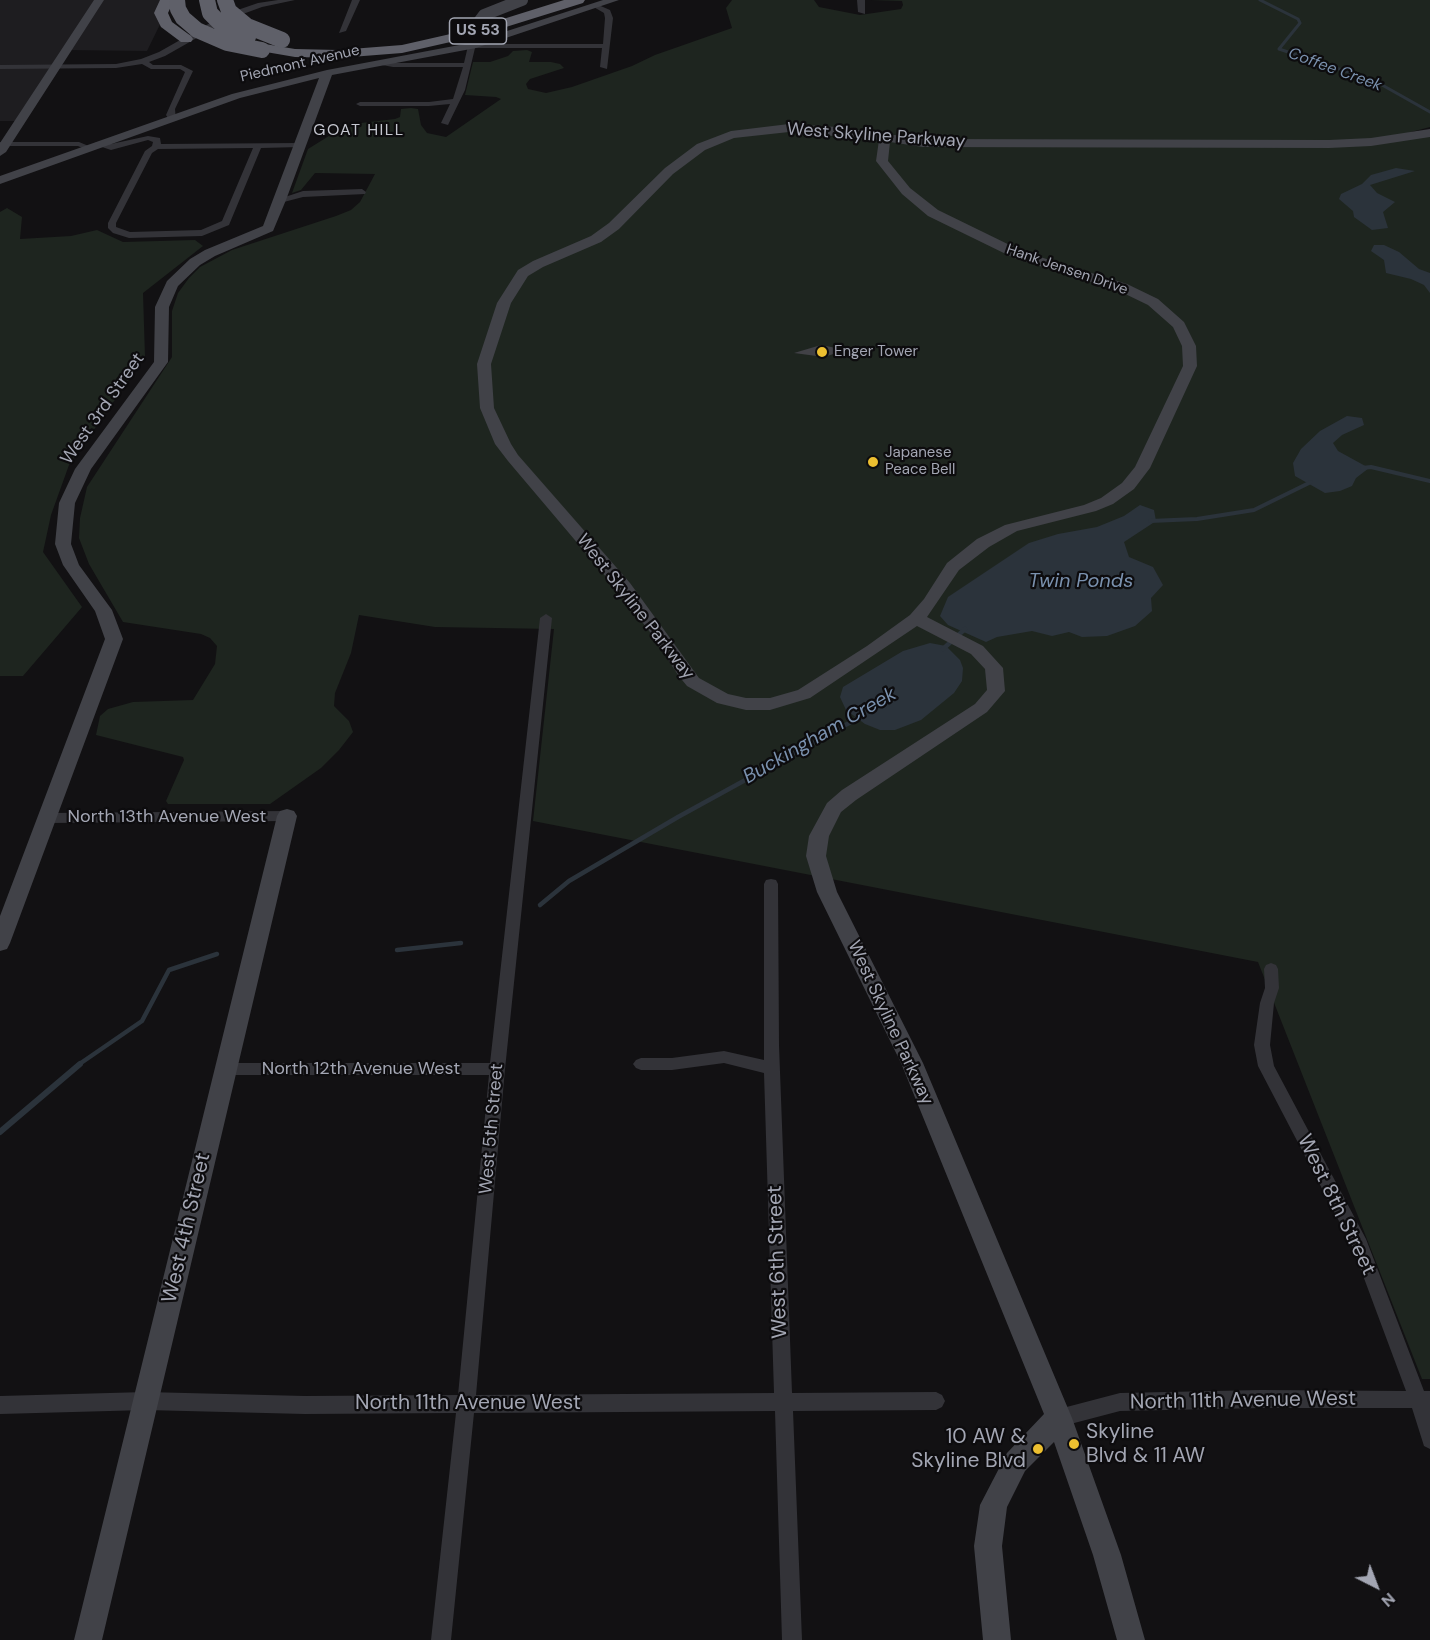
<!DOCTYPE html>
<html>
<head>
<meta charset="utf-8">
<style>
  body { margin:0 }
  #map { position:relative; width:1430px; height:1640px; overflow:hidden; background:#121113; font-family:"DM Sans",sans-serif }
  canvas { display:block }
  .north { position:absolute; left:1346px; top:1556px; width:60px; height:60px; -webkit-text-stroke:4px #0d0c0e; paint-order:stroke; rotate:138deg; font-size:16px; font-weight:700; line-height:24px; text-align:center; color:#a3a6b3 }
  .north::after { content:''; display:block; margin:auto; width:21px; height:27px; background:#a3a6b3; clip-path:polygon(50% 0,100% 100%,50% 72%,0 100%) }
</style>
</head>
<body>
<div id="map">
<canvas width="1430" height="1640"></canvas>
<div class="north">N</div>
</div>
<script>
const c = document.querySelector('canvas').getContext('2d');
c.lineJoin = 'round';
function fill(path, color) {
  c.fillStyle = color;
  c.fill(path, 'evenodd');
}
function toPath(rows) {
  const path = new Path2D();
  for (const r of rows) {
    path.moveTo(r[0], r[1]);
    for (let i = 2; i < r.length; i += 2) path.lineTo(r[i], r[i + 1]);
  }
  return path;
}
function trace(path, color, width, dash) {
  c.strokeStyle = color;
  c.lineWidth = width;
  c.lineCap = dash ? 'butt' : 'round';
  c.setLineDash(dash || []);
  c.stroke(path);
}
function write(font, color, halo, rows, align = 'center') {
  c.font = font + ' "DM Sans",sans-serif';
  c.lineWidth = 4.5;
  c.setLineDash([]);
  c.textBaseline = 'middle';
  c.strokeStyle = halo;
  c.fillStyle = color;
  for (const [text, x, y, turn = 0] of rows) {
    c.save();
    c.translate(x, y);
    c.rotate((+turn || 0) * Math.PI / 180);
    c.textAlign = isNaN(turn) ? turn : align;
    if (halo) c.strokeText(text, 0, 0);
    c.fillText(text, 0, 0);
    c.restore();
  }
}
const built = toPath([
  [0,0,172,0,147,51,66,50,20,121,0,121]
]);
const green = toPath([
  [732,0,814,0,819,7,860,15,901,9,903,5,902,1,871,0,1430,0,1430,127,1411,132,1430,136,1430,1379,1422,1379,1258,962,533,821,554,629,435,627,359,615,351,653,335,693,334,706,349,721,353,732,339,750,321,768,270,804,168,804,166,801,184,760,183,757,96,735,100,716,108,709,133,702,193,700,215,664,217,646,210,638,201,634,123,622,89,564,79,538,80,518,87,487,172,357,172,311,178,293,189,278,200,267,232,250,336,216,351,210,360,202,375,174,315,173,301,190,292,193,308,149,337,131,361,123,395,119,400,117,401,109,411,108,418,109,421,125,427,133,446,137,501,99,496,97,465,95,473,62,490,62,508,56,513,51,527,50,532,52,529,62,551,62,560,64,564,68,530,79,526,84,528,89,546,93,572,87,632,66,655,55,732,28,726,8],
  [7,208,22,217,20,239,71,236,97,230,123,242,195,240,203,246,143,293,145,357,69,465,51,515,43,552,82,607,23,676,0,676,0,212]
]);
const water = toPath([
  [1396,168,1415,171,1370,185,1377,193,1395,202,1383,212,1388,228,1372,230,1354,217,1353,211,1339,199,1341,194,1362,184,1371,175],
  [1374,245,1384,245,1399,252,1419,269,1430,273,1430,293,1424,285,1411,279,1386,273,1384,260,1371,251],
  [1347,416,1362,418,1364,425,1342,435,1333,443,1338,451,1369,468,1356,478,1352,486,1340,491,1325,493,1295,476,1293,463,1301,449,1320,431],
  [1140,505,1154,510,1156,521,1124,542,1129,557,1153,567,1163,585,1151,598,1152,611,1135,626,1107,636,1082,637,1069,632,1052,636,1032,631,997,637,986,642,948,625,940,616,948,597,1029,543,1058,534,1097,527,1124,516],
  [930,643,946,646,960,660,963,668,962,681,954,693,921,720,895,730,880,730,865,724,846,710,840,697,843,687,903,651]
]);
const streamFar3 = toPath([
  [1260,0,1298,19,1300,23,1279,49,1375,81,1430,112]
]);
const streamFar2 = toPath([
  [1362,468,1371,467,1430,481],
  [1150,521,1197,519,1254,510,1311,482]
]);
const streamFar1 = toPath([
  [943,649,965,629],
  [540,905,569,881,678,817,860,717],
  [397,950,461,943],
  [78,1065,142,1021,169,970,217,954]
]);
const stream = toPath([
  [0,1132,80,1064]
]);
const building = toPath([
  [821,345,846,350,824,357,794,353]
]);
const street = toPath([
  [278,0,295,0,262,7,232,18,165,56,149,62,153,65,181,65,193,71,175,109,176,121,170,121,166,115,185,72,180,69,151,69,142,64,116,68,0,69,0,65,116,64,141,59,159,52,226,14,258,3,278,0],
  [352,0,360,0,346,31,339,33,352,0],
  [857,0,865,0,865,14,858,12,857,0],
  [596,4,610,10,613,18,607,69,600,67,602,48,475,48,465,90,448,125,441,123,450,104,429,106,360,106,356,104,360,102,429,102,453,99,463,67,393,67,382,65,381,63,385,61,393,63,464,63,468,46,472,44,603,44,605,18,604,13,592,6,596,4],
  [148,136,160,138,161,144,300,143,304,145,300,147,261,148,229,225,202,236,129,238,113,233,108,228,108,223,145,151,152,146,153,142,148,140,111,150,93,144,97,142,111,144,148,136],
  [253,148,222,221,201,230,130,232,116,227,116,223,152,153,158,149,253,148],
  [0,142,79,142,91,147,87,150,78,146,0,146,0,142],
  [362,189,366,192,365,194,303,197,280,203,276,200,303,191,362,189],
  [546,614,552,618,505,1069,476,1395,774,1393,764,1073,724,1063,672,1070,641,1070,636,1068,633,1064,636,1060,641,1058,672,1058,724,1051,764,1060,764,884,766,880,771,879,776,880,778,884,779,1045,792,1393,936,1392,942,1395,945,1401,942,1407,936,1410,793,1411,802,1640,782,1640,775,1411,474,1413,451,1640,431,1640,456,1413,305,1414,146,1410,0,1414,0,1396,146,1392,305,1396,458,1395,489,1075,225,1075,220,1073,217,1069,220,1065,225,1063,490,1063,540,618,546,614],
  [287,811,294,816,287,821,48,823,41,818,48,813,287,811],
  [1271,963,1276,965,1278,969,1279,988,1274,1003,1270,1045,1274,1066,1366,1239,1424,1391,1430,1391,1430,1449,1424,1446,1412,1408,1261,1408,1120,1411,1059,1427,1053,1424,1050,1418,1053,1412,1059,1409,1120,1393,1261,1390,1406,1391,1352,1246,1258,1066,1254,1045,1260,1003,1265,988,1264,969,1266,965,1271,963]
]);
const secondary = toPath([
  [94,0,104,0,6,152,0,156,0,143,94,0],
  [603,0,619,0,476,48,332,75,286,200,273,231,215,256,200,265,178,286,169,307,168,362,91,469,75,503,71,544,79,565,112,610,123,639,10,943,7,949,0,951,0,916,105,639,95,611,63,565,55,544,59,503,75,469,154,362,155,307,167,281,190,259,205,250,263,226,319,78,240,98,0,184,0,176,232,94,327,70,470,43,603,0],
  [789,124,837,127,923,139,1329,140,1371,138,1430,129,1430,137,1371,146,1329,148,923,147,890,142,888,161,910,188,938,210,1024,252,1127,284,1158,299,1184,322,1196,346,1197,366,1150,468,1134,489,1113,504,1096,511,1017,531,989,547,959,570,927,617,983,646,1003,668,1005,691,987,712,856,800,841,812,829,836,826,856,837,892,923,1063,1072,1418,1121,1555,1145,1640,1117,1640,1093,1555,1054,1442,1025,1471,1007,1507,1002,1546,1011,1640,983,1640,974,1546,980,1505,1007,1453,1044,1414,901,1063,817,892,806,856,809,836,827,803,842,790,975,704,987,690,985,669,971,654,917,626,810,698,770,710,746,710,717,703,687,686,678,675,650,632,618,591,508,461,495,444,480,408,477,364,497,303,518,270,533,261,591,236,609,223,665,168,697,144,731,131,789,124],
  [789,132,879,140,876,161,902,194,928,216,1014,258,1117,290,1148,305,1173,327,1182,346,1183,366,1135,467,1122,483,1101,498,1084,505,1005,525,977,539,947,563,924,599,910,615,867,646,798,690,770,698,746,698,728,694,699,678,630,583,518,455,511,444,494,408,491,364,511,303,528,276,543,267,601,242,619,229,673,174,705,150,734,138,789,132],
  [287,809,294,811,297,816,102,1640,74,1640,277,816,280,811,287,809]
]);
const highway = toPath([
  [160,0,174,0,168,13,172,22,191,36,193,39,191,42,181,42,161,27,154,13,160,0],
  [564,0,585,0,583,3,477,36,402,53,338,58,295,57,260,51,258,48,265,44,295,49,338,50,402,45,468,30,564,0]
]);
const secondaryBridge = toPath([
  [474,39,478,23,484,15,522,0]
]);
const highwayBridge = toPath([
  [177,0,178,9,183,18,197,30,227,43,262,50],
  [207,0,210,13,220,23,248,37],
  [225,0,229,11,247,26,282,40]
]);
const markers = [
  [822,352,6,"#ecbf30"],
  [873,462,6,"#ecbf30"],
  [1074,1444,6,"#ecbf30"],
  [1038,1449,6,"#ecbf30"]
];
const farStreetnames = [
  ["Piedmont Avenue",300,64,-13],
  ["Hank Jensen Drive",1067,270,19]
];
const farPoinames = [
  ["Enger Tower",834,352],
  ["Japanese",885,453],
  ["Peace Bell",885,470]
];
const shields = [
  [478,31,57]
];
const shieldNames = [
  ["US 53",478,31]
];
const farWaternames = [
  ["Coffee Creek",1335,70,20]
];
const farNeighbourhoodnames = [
  ["GOAT HILL",359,131]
];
const streetNames = [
  ["West Skyline Parkway",876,136,4],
  ["West 3rd Street",103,409,-55],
  ["West Skyline Parkway",635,607,52],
  ["North 13th Avenue West",167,817],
  ["West Skyline Parkway",890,1023,65],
  ["North 12th Avenue West",361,1069],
  ["West 5th Street",492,1129,-85]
];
const waterNames = [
  ["Twin Ponds",1081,582],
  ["Buckingham Creek",820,736,-30]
];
const nearStreetnames = [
  ["West 8th Street",1336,1205,64],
  ["West 4th Street",187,1228,-77],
  ["West 6th Street",778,1262,-92],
  ["North 11th Avenue West",1243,1401,-1],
  ["North 11th Avenue West",468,1403]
];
const nearPoinames = [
  ["Skyline",1086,1432],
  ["Blvd & 11 AW",1086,1456],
  ["10 AW &",1026,1437,"right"],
  ["Skyline Blvd",1026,1461,"right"]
];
fill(built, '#1e1d20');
fill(green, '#1e251f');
fill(water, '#2b333b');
trace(streamFar3, '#2b333b', 3);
trace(streamFar2, '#2b333b', 4);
trace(streamFar1, '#2b333b', 4.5);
trace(stream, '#2b333b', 6);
fill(building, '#414146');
fill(street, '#333338');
fill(secondary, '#414248');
fill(highway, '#5f6069');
trace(secondaryBridge, '#414248', 12);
trace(highwayBridge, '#5f6069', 16);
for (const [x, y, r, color] of markers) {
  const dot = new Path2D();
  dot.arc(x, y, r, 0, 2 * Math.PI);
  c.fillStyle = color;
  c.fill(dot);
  trace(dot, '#0d0c0e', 2);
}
write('15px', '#a3a6b3', '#0d0c0e', farStreetnames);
write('15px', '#a3a6b3', '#0d0c0e', farPoinames, 'left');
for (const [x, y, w] of shields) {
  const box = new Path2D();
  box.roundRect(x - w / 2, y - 13, w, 26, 4.5);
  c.fillStyle = '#0d0c0e';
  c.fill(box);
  trace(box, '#a3a6b3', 1.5);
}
write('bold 16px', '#a3a6b3', null, shieldNames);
write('italic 16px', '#7a91ae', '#0d0c0e', farWaternames);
c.letterSpacing = '1.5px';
write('16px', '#c4c6cf', '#0d0c0e', farNeighbourhoodnames);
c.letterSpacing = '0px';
write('18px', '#a3a6b3', '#0d0c0e', streetNames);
write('italic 20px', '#7a91ae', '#0d0c0e', waterNames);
write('21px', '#a3a6b3', '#0d0c0e', nearStreetnames);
write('21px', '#a3a6b3', '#0d0c0e', nearPoinames, 'left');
</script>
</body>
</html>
